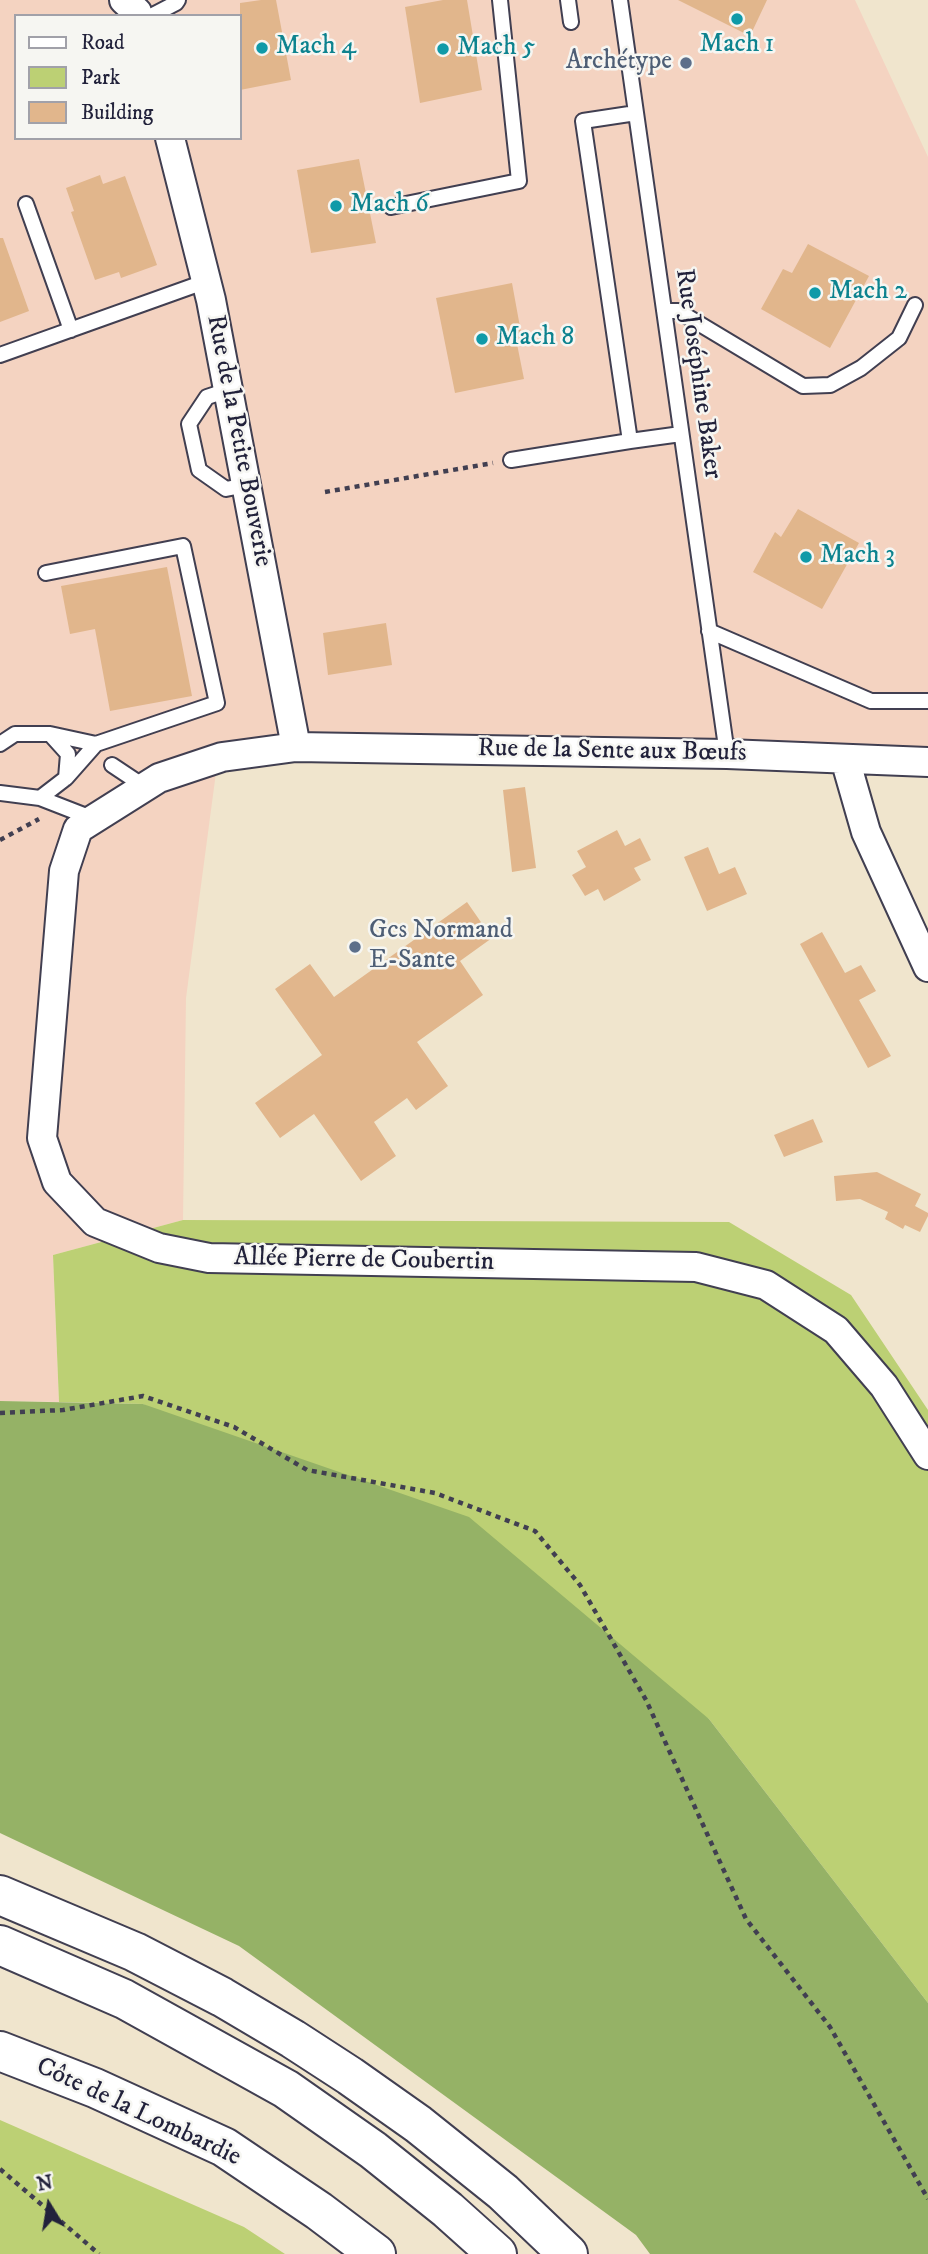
<!DOCTYPE html>
<html>
<head>
<meta charset="utf-8">
<style>
  body { margin:0 }
  #map { position:relative; width:928px; height:2254px; overflow:hidden; background:#f0e5cd; font-family:"IM FELL DW Pica",serif }
  canvas { display:block }
  .legend { position:absolute; left:14px; top:14px; width:228px; height:126px; box-sizing:border-box; background:#f6f6f2; border:2px solid #a1a1a9; margin:0; padding:9px 12px; list-style:none; font-size:21px; color:#22223b }
  .legend li { display:flex; align-items:center; gap:14px; height:35px }
  .legend b { width:35px; border:2px solid #a1a1a9 }
  .north { position:absolute; left:14px; top:2170px; width:70px; height:70px; -webkit-text-stroke:5px #f6f6f2; paint-order:stroke; rotate:349deg; font-size:19px; font-weight:700; line-height:28px; text-align:center; color:#22223b }
  .north::after { content:''; display:block; margin:auto; width:24px; height:32px; background:#22223b; clip-path:polygon(50% 0,100% 100%,50% 72%,0 100%) }
</style>
</head>
<body>
<div id="map">
<canvas width="928" height="2254"></canvas>
<ul class="legend">
<li><b style="height:9px;background:#fff"></b>Road</li>
<li><b style="height:19px;background:#bcd074"></b>Park</li>
<li><b style="height:19px;background:#e1b68c"></b>Building</li>
</ul>
<div class="north">N</div>
</div>
<script>
const c = document.querySelector('canvas').getContext('2d');
c.lineJoin = 'round';
function fill(path, color) {
  c.fillStyle = color;
  c.fill(path, 'evenodd');
}
function toPath(rows) {
  const path = new Path2D();
  for (const r of rows) {
    path.moveTo(r[0], r[1]);
    for (let i = 2; i < r.length; i += 2) path.lineTo(r[i], r[i + 1]);
  }
  return path;
}
function trace(path, color, width, dash) {
  c.strokeStyle = color;
  c.lineWidth = width;
  c.lineCap = dash ? 'butt' : 'round';
  c.setLineDash(dash || []);
  c.stroke(path);
}
function write(font, color, halo, rows, align = 'center') {
  c.font = font + ' "IM FELL DW Pica",serif';
  c.lineWidth = 5;
  c.setLineDash([]);
  c.textBaseline = 'middle';
  c.strokeStyle = halo;
  c.fillStyle = color;
  for (const [text, x, y, turn = 0] of rows) {
    c.save();
    c.translate(x, y);
    c.rotate((+turn || 0) * Math.PI / 180);
    c.textAlign = isNaN(turn) ? turn : align;
    if (halo) c.strokeText(text, 0, 0);
    c.fillText(text, 0, 0);
    c.restore();
  }
}
const built = toPath([
  [0,0,855,0,928,157,928,751,707,741,413,734,283,740,219,750,186,998,183,1220,53,1255,59,1402,0,1401],
  [16,16,240,16,240,138,16,138]
]);
const green = toPath([
  [183,1220,729,1222,851,1295,928,1410,928,2003,709,1719,143,1404,59,1402,53,1255],
  [0,2120,244,2227,285,2254,0,2254]
]);
const forest = toPath([
  [0,1401,143,1404,469,1517,709,1719,928,2003,928,2254,650,2254,636,2235,239,1946,0,1833]
]);
const building = toPath([
  [261,0,276,0,291,80,240,90,240,3],
  [443,0,467,0,482,90,420,103,405,7],
  [678,0,767,0,750,36],
  [359,159,376,243,311,253,297,170],
  [100,175,103,184,125,176,157,265,121,278,119,272,95,280,71,212,74,211,66,188],
  [0,238,3,238,29,311,0,322],
  [808,244,869,276,830,348,761,309,783,269,792,273],
  [512,283,522,338,516,339,524,379,455,393,436,298],
  [798,509,859,543,822,609,753,572,775,532,781,537],
  [167,567,192,696,110,711,95,629,70,634,61,586],
  [386,623,392,665,328,675,323,633],
  [525,787,536,868,512,872,503,790],
  [617,830,625,846,640,838,651,860,634,868,641,880,604,901,598,889,585,896,572,875,586,867,577,851],
  [708,847,719,874,735,867,747,894,707,911,684,857],
  [467,902,492,938,460,961,483,995,417,1042,448,1086,416,1110,407,1098,374,1122,396,1156,361,1181,314,1114,280,1138,255,1103,322,1055,275,989,310,964,334,997],
  [822,932,845,973,861,965,876,991,859,1000,891,1056,868,1068,800,944],
  [813,1119,823,1142,784,1157,774,1135],
  [877,1172,921,1194,915,1206,928,1213,928,1216,920,1232,905,1225,903,1229,885,1219,888,1212,860,1199,836,1201,834,1176]
]);
const path = toPath([
  [325,492,493,463],
  [0,840,39,819],
  [0,1413,63,1410,143,1396,234,1427,307,1470,435,1493,535,1531,580,1585,646,1700,746,1919,830,2027,928,2199],
  [0,2169,99,2254]
]);
const lane = toPath([
  [568,0,571,22],
  [620,0,727,754],
  [151,16,176,3,178,0],
  [636,113,583,121,630,441,681,434],
  [26,204,71,330],
  [391,207,519,181,500,0],
  [664,311,678,311,803,386,830,385,861,368,899,338,915,305],
  [0,355,207,281],
  [228,390,207,397,189,424,199,470,226,489,246,485],
  [511,460,630,441],
  [46,573,183,546,217,703,96,744,66,778],
  [709,631,871,701,928,701],
  [0,744,15,734,50,734,96,744],
  [112,765,145,787],
  [0,793,40,798,94,819],
  [40,798,66,778,68,754,50,734]
]);
const street = toPath([
  [124,0,137,12],
  [170,138,211,300,296,747],
  [845,759,866,832,928,967],
  [928,762,727,754,296,747,222,757,159,778,78,829,64,871,42,1138,57,1182,95,1222,159,1248,209,1258,696,1267,766,1285,836,1330,884,1386,928,1455]
]);
const secondary = toPath([
  [0,2051,95,2088,224,2147,319,2211,376,2254]
]);
const highway = toPath([
  [0,1895,135,1952,222,1997,293,2039,350,2076,418,2124,503,2192,568,2254],
  [0,1945,124,1999,286,2089,373,2150,448,2210,497,2254]
]);
const markers = [
  [737,19,7,"#0f9aa8"],
  [262,48,7,"#0f9aa8"],
  [443,49,7,"#0f9aa8"],
  [686,63,7,"#5c6f8a"],
  [336,206,7,"#0f9aa8"],
  [815,293,7,"#0f9aa8"],
  [482,339,7,"#0f9aa8"],
  [806,557,7,"#0f9aa8"],
  [355,947,7,"#5c6f8a"]
];
const cultureNames = [
  ["Mach 1",737,46,"center"],
  ["Mach 4",276,48],
  ["Mach 5",457,49],
  ["Mach 6",350,206],
  ["Mach 2",829,293],
  ["Mach 8",496,339],
  ["Mach 3",820,557]
];
const serviceNames = [
  ["Archétype",672,63],
  ["Gcs Normand",369,932,"left"],
  ["E-Sante",369,962,"left"]
];
const streetNames = [
  ["Rue Joséphine Baker",697,374,82],
  ["Rue de la Petite Bouverie",238,441,79],
  ["Rue de la Sente aux Bœufs",612,752,1],
  ["Allée Pierre de Coubertin",364,1261,1],
  ["Côte de la Lombardie",138,2113,25]
];
fill(built, '#f4d3c1');
fill(green, '#bcd074');
fill(forest, '#95b266');
fill(building, '#e1b68c');
trace(lane, '#413f51', 18);
trace(street, '#413f51', 32);
trace(secondary, '#413f51', 42);
trace(highway, '#413f51', 42);
trace(path, '#413f51', 4.5, [5, 5]);
trace(lane, '#fff', 14);
trace(street, '#fff', 28);
trace(secondary, '#fff', 38);
trace(highway, '#fff', 38);
for (const [x, y, r, color] of markers) {
  const dot = new Path2D();
  dot.arc(x, y, r, 0, 2 * Math.PI);
  c.fillStyle = color;
  c.fill(dot);
  trace(dot, '#f6f6f2', 2.5);
}
write('26px', '#0d838f', '#f6f6f2', cultureNames, 'left');
write('26px', '#4e5e75', '#f6f6f2', serviceNames, 'right');
write('26px', '#22223b', '#f6f6f2', streetNames);
</script>
</body>
</html>
